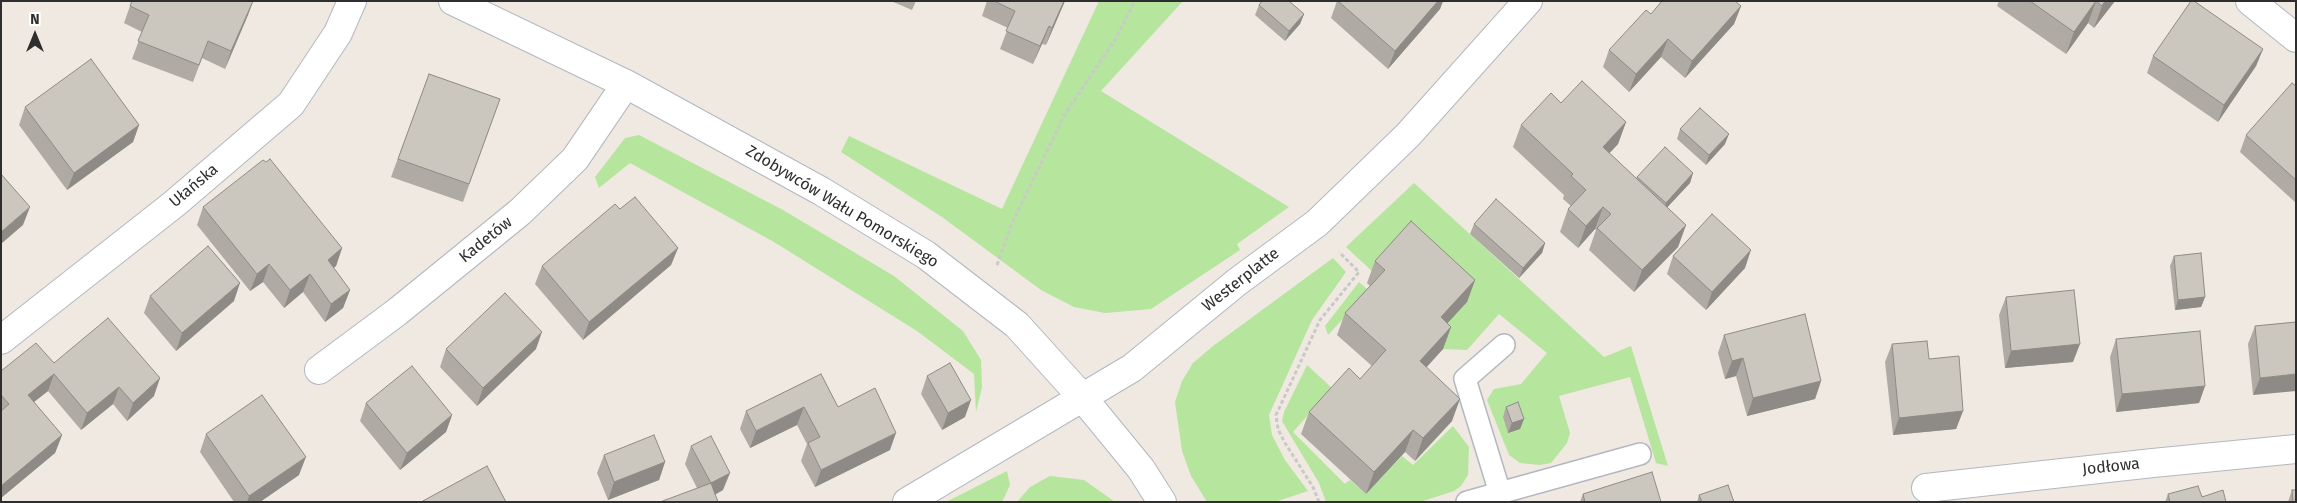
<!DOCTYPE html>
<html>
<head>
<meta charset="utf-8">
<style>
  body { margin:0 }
  #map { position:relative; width:2297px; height:503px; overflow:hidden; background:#efe9e1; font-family:"Fira Sans",sans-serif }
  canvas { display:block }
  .frame { position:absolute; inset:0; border:2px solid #2e2e2e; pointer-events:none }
  .north { position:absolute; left:10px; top:10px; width:50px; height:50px; -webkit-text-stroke:4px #fff; paint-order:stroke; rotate:0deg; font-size:14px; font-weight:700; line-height:20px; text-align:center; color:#2e2e2e }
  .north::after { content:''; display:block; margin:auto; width:18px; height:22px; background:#2e2e2e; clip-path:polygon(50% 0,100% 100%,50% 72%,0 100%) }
</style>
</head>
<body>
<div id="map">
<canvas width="2297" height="503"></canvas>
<div class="frame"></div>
<div class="north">N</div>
</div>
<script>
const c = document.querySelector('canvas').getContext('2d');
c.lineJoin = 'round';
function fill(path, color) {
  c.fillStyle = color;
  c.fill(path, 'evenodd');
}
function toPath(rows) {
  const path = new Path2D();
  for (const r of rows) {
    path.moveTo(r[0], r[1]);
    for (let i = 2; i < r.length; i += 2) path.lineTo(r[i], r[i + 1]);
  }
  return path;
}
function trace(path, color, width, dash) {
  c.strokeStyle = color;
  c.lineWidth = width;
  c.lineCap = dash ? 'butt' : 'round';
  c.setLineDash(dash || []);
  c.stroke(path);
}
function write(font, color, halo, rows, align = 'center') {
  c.font = font + ' "Fira Sans",sans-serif';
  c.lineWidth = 4.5;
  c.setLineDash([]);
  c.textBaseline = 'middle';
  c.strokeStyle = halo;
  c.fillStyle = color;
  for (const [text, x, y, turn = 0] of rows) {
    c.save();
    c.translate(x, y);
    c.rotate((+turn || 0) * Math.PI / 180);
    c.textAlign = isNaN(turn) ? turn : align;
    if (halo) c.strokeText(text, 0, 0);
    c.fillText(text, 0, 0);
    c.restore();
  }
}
const green = toPath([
  [1099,1,1183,1,1101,91,1289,207,1237,244,1240,250,1151,309,1105,313,1074,307,1041,290,942,217,841,152,849,136,1002,209],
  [639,135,783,210,894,276,963,331,981,360,982,387,976,412,974,374,917,331,774,242,630,163,599,188,595,177,625,138],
  [1414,183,1604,357,1631,346,1668,466,1656,463,1630,377,1559,396,1570,433,1567,443,1551,463,1540,465,1520,463,1509,455,1487,400,1494,389,1521,384,1547,353,1499,314,1467,350,1443,349,1433,339,1466,302,1375,274,1346,247],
  [1333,258,1346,272,1312,320,1269,415,1272,435,1285,460,1308,491,1275,502,1207,502,1191,476,1182,451,1175,402,1182,381,1193,363,1213,346],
  [1359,282,1369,291,1328,335,1325,326],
  [1307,365,1332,388,1293,432,1345,484,1350,480,1366,494,1402,456,1413,465,1453,426,1469,447,1468,475,1461,486,1454,491,1420,502,1326,502,1319,483,1282,421,1284,412],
  [1007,471,1010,485,1002,502,946,502],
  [1050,476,1084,480,1115,502,1017,502,1030,487]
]);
const path = toPath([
  [997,265,1013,221,1065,114,1115,40,1135,1],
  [1319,502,1313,487,1285,443,1278,429,1276,415,1320,320,1359,272,1339,252]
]);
const service = toPath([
  [1500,493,1465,379,1504,345],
  [1467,502,1640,454]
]);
const minor = toPath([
  [453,1,626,84,821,191,926,255,1017,325,1082,397,1141,469,1162,502],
  [2250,1,2296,38],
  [1,340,174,204,291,104,338,33,352,1],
  [319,370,397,312,520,212,575,159,626,84],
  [1926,488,2153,463,2296,449],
  [907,502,1132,368,1237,282,1317,223,1408,135,1528,1]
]);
const wall = toPath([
  [253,1,248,15,225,69,202,58,193,82,132,59,142,32,124,23,130,6],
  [891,1,916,1,912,10],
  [987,1,1065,1,1046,45,1042,44,1033,64,1000,49,1008,28,982,16],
  [1337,1,1443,1,1440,9,1388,69,1331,18],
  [1999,1,2115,1,2094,28,2088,23,2066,54,1997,6],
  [1259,5,1304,14,1300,24,1285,41,1255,15],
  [1741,6,1734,24,1685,78,1661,57,1629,92,1603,67,1609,50,1651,14],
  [2263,49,2256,66,2218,122,2147,73,2153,56],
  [429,74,500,99,463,202,391,177],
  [2296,86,2296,203,2240,152,2246,135],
  [1561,103,1626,122,1618,144,1609,153,1636,178,1637,177,1693,173,1690,183,1667,207,1686,225,1678,247,1634,292,1589,250,1596,230,1595,229,1578,248,1560,232,1568,209,1571,206,1563,199,1564,195,1513,147,1521,125],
  [25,107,139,125,133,142,67,190,19,125],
  [1680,129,1725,144,1706,165,1677,139],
  [266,162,342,248,336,266,333,268,350,290,343,308,325,322,303,292,284,308,263,282,250,291,197,225,203,207],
  [620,209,678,248,671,265,583,340,535,284,542,266],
  [1474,224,1545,243,1542,253,1519,278,1470,234],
  [1673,256,1745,268,1706,310,1667,274],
  [2174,256,2205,297,2201,307,2175,310,2170,266],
  [1375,261,1475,280,1467,302,1447,323,1451,327,1443,349,1426,368,1452,421,1415,461,1405,452,1366,494,1301,434,1309,412,1360,379,1372,366,1337,335,1345,313,1370,286,1367,283],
  [150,296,234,301,176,351,144,313],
  [2006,297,2073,362,2005,368,1999,315],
  [2296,322,2253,395,2248,344,2255,326],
  [1724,335,1821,381,1815,399,1747,416,1736,376,1725,379,1718,353],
  [2116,339,2205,386,2199,403,2116,412,2110,357],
  [1892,344,1963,411,1956,429,1893,435,1885,362],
  [446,349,536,349,477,406,440,367],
  [54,363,154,396,127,421,113,404,81,430,48,391,34,402,62,435,55,453,1,498,1,371],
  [821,374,838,407,890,450,815,487,801,461,807,444,797,425,750,448,740,429,746,411],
  [927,376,965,417,942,430,921,394],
  [366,403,452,415,446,432,400,470,360,421],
  [1506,407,1524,419,1520,429,1508,433,1503,417],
  [206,434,299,475,260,502,234,502,200,452],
  [691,446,723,490,715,495,697,488,685,464],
  [604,455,665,462,659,480,608,500,597,473],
  [2292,490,2296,502,2288,502],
  [1583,494,1661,502,1580,502],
  [2168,494,2202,497,2226,502,2165,502],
  [1699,495,1734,502,1697,502]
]);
const shadedWall = toPath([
  [253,1,248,15,225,69,231,51],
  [1064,1,1065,1,1046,45,1052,28],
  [1438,1,1443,1,1440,9,1388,69,1395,51],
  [2096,1,2088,23,2066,54,2074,32],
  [2105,1,2115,1,2094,28,2102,6],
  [1741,6,1734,24,1685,78,1692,61],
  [1304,14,1300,24,1285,41,1289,31],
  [1049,26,1042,44,1033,64,1040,46],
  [1668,39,1661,57,1629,92,1636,74],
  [2263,49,2256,66,2218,122,2224,105],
  [1626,122,1618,144,1595,169,1603,147],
  [139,125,133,142,67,190,74,173],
  [1729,134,1725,144,1706,165,1709,155],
  [1693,173,1690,183,1662,213,1666,203],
  [30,207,23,225,1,244,1,232],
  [1603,207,1595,229,1578,248,1586,226],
  [1686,225,1678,247,1634,292,1642,270],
  [1545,243,1542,253,1519,278,1523,268],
  [342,248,336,266,321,278,328,260],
  [678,248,671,265,583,340,589,322],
  [1751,250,1745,268,1706,310,1712,292],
  [269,264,263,282,250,291,257,274],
  [310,274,303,292,284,308,290,290],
  [1475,280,1467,302,1433,339,1441,317],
  [240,283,234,301,176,351,182,333],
  [350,290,343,308,325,322,331,304],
  [2205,297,2201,307,2175,310,2178,300],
  [1451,327,1443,349,1411,384,1420,361],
  [542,332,536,349,477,406,483,388],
  [2080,344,2073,362,2005,368,2011,351],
  [1743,358,1736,376,1725,379,1732,361],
  [54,374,48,391,21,412,28,395],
  [2296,374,2296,391,2253,395,2260,378],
  [160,378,154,396,127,421,133,403],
  [1821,381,1815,399,1747,416,1753,398],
  [2205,386,2199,403,2116,412,2122,394],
  [119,387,113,404,81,430,87,413],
  [1460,399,1452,421,1415,461,1423,438],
  [971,400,965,417,942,430,948,413],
  [804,407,797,425,750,448,756,431],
  [1963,411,1956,429,1893,435,1899,418],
  [452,415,446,432,400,470,407,453],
  [1524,419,1520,429,1508,433,1512,423],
  [1413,430,1405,452,1366,494,1374,472],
  [896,433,890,450,815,487,821,470],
  [62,435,55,453,1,498,1,486],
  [306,457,299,475,260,502,247,502,249,496],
  [665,462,659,480,608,500,614,482],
  [730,473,723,490,704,500,711,483]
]);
const building = toPath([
  [132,1,253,1,231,51,208,41,199,65,138,41,149,15,130,6,132,1],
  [994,1,1064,1,1052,28,1049,26,1040,46,1006,31,1015,11,994,1],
  [1262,1,1289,1,1304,14,1289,31,1259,5,1262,1],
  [1338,1,1438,1,1395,51,1338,1],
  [1662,1,1735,1,1741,6,1692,61,1668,39,1636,74,1609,50,1646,10,1651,14,1662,1],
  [2030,1,2096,1,2074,32,2030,1],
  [2096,1,2105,1,2102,6,2096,1],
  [2191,1,2194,1,2263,49,2224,105,2153,56,2191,1],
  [91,59,139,125,74,173,25,107,91,59],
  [429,74,500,99,469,184,398,159,429,74],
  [1582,81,1626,122,1603,147,1686,225,1642,270,1597,228,1611,214,1603,207,1586,226,1568,209,1586,190,1571,176,1573,174,1521,125,1551,93,1561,103,1582,81],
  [2292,83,2296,86,2296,180,2246,135,2292,83],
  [1700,108,1729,134,1709,155,1680,129,1700,108],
  [1665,147,1693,173,1666,203,1637,177,1665,147],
  [270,159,342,248,328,260,350,290,331,304,310,274,290,290,269,264,257,274,203,207,263,160,266,162,270,159],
  [1,174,30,207,1,232,1,174],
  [635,197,678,248,589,322,542,266,615,204,620,209,635,197],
  [1496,199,1545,243,1523,268,1474,224,1496,199],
  [1712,214,1751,250,1712,292,1673,256,1712,214],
  [1411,221,1475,280,1441,317,1451,327,1420,361,1460,399,1423,438,1413,430,1374,472,1309,412,1349,368,1360,379,1386,350,1345,313,1385,270,1375,261,1411,221],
  [208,246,240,283,182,333,150,296,208,246],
  [2201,253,2205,297,2178,300,2174,256,2201,253],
  [2074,290,2080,344,2011,351,2006,297,2074,290],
  [505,293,542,332,483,388,446,349,505,293],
  [1805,314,1821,381,1753,398,1743,358,1732,361,1724,335,1805,314],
  [108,318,160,378,133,403,119,387,87,413,54,374,28,395,62,435,1,486,1,411,9,404,1,395,1,371,36,343,54,363,108,318],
  [2296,322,2296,374,2260,378,2255,326,2296,322],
  [2200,331,2205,386,2122,394,2116,339,2200,331],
  [1927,341,1929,359,1959,356,1963,411,1899,418,1892,344,1927,341],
  [950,363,971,400,948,413,927,376,950,363],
  [412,366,452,415,407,453,366,403,412,366],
  [821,374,838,407,875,388,896,433,821,470,808,443,820,437,804,407,756,431,746,411,821,374],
  [262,395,306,457,249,496,206,434,262,395],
  [1518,402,1524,419,1512,423,1506,407,1518,402],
  [654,435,665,462,614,482,604,455,654,435],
  [711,436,730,473,711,483,691,446,711,436],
  [487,466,506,502,421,502,487,466],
  [1652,472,1661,502,1585,502,1583,494,1652,472],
  [711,483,718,502,660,502,711,483],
  [1728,485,1734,502,1702,502,1699,495,1728,485],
  [2198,486,2202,497,2223,490,2226,502,2170,502,2168,494,2198,486],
  [2292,490,2296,490,2296,502,2293,502,2292,490]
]);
const streetNames = [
  ["Ułańska",194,186,-40],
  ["Zdobywców Wału Pomorskiego",842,207,31],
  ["Kadetów",486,240,-39],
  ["Westerplatte",1241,280,-38],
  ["Jodłowa",2111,467,-6]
];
fill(green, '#b6e59e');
trace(service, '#b4b7c1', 24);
trace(minor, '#b4b7c1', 30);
trace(path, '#c9c9c9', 3, [4, 2.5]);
trace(service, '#fff', 21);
trace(minor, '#fff', 28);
fill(wall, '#afaba4');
fill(shadedWall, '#8e8b86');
fill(building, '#cbc7bf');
trace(building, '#8e8b86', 1);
write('16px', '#2e2e2e', '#fff', streetNames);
</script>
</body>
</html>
